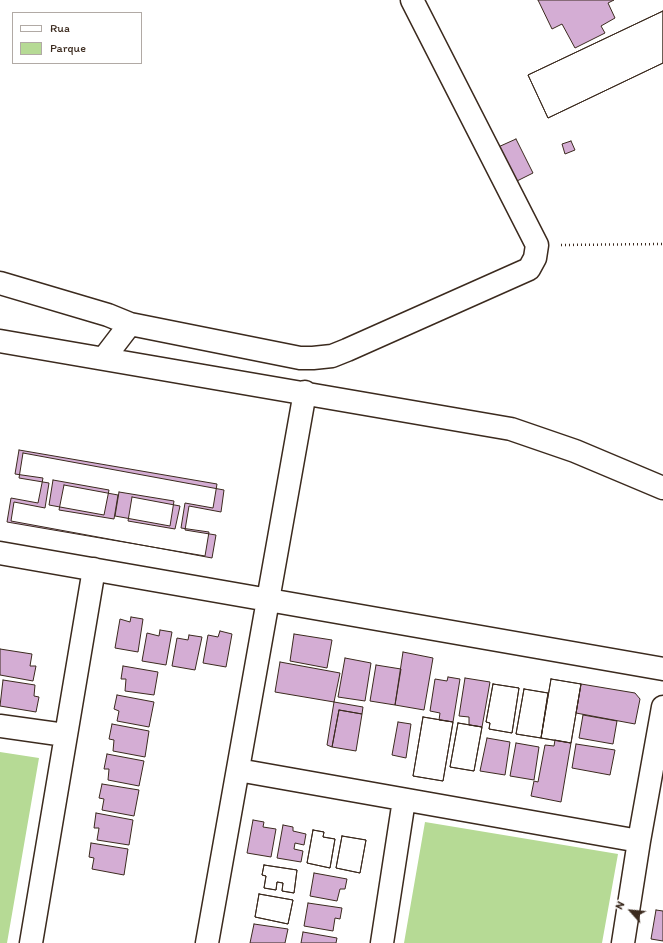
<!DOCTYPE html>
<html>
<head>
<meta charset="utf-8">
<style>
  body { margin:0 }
  #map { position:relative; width:663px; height:943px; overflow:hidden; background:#fff; font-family:Itim,sans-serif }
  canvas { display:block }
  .legend { position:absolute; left:12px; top:12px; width:130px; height:52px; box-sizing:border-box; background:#fff; border:1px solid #b1aaa5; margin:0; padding:5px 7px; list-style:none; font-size:12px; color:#3b2a1e }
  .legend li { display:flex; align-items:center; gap:8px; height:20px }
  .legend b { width:20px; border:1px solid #b1aaa5 }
  .north { position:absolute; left:611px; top:891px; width:40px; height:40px; -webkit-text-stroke:3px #fff; paint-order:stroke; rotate:297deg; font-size:11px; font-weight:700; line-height:16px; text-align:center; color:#3b2a1e }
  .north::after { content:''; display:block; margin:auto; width:14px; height:18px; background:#3b2a1e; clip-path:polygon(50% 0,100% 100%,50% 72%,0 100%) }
</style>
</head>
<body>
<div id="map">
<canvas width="663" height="943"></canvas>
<ul class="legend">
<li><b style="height:5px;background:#fff"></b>Rua</li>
<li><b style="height:11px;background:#b6da95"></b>Parque</li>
</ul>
<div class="north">N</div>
</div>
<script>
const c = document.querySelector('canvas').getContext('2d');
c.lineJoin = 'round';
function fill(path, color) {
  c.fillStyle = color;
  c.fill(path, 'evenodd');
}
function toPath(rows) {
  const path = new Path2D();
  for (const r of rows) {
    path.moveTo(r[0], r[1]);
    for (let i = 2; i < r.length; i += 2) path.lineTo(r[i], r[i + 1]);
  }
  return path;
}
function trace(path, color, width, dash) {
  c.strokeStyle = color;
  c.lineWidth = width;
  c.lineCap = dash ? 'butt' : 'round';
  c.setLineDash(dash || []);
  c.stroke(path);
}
const green = toPath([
  [0,752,39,758,7,943,0,943],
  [425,822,618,854,602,943,404,943]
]);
const building = toPath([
  [538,0,614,0,608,3,615,18,601,26,605,33,575,48,562,24,552,29,538,0],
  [663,11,663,63,548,118,528,75,663,11],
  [663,11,663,63,548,118,528,75,663,11],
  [516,139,533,173,513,183,496,148,516,139],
  [571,141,575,150,565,154,562,144,571,141],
  [19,450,217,484,213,508,185,503,181,528,209,532,205,556,7,522,11,498,38,503,43,478,15,474,19,450],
  [53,480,109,490,104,515,49,505,53,480],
  [119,492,174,501,170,526,115,516,119,492],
  [23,453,224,490,221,512,189,506,185,530,216,535,212,558,11,521,14,502,45,508,49,483,19,478,23,453],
  [64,485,118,495,114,519,59,510,64,485],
  [132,497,180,506,175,529,128,521,132,497],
  [131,617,143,619,138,652,115,648,120,619,130,622,131,617],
  [160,630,172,632,166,665,142,661,147,633,159,636,160,630],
  [220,631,232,634,226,667,203,663,208,635,218,637,220,631],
  [294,634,332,640,327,668,290,661,294,634],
  [189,635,202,637,195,670,172,666,177,638,188,640,189,635],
  [0,649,32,654,30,666,36,666,33,681,0,675,0,649],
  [403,652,433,658,424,710,395,705,403,652],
  [345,658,371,663,365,701,338,697,345,658],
  [280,662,340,673,334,702,275,692,280,662],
  [376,665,401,669,395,705,370,701,376,665],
  [123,666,158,672,154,695,125,691,126,679,121,679,123,666],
  [448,677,460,679,453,722,439,720,440,713,430,711,435,679,447,681,448,677],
  [465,678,490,682,482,727,469,725,469,717,459,716,465,678],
  [551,679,581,684,571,743,541,738,551,679],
  [551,679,581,684,571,743,541,738,551,679],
  [3,680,35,685,34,696,39,697,36,712,0,706,3,680],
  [493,684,519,688,512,733,489,729,490,723,486,722,493,684],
  [493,684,519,688,512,733,489,729,490,723,486,722,493,684],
  [581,684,635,693,640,699,635,724,576,713,581,684],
  [524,689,548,693,541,738,516,734,524,689],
  [524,689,548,693,541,738,516,734,524,689],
  [117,695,154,702,149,727,117,721,119,711,114,709,117,695],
  [334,702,363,707,362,714,339,710,332,747,327,745,334,702],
  [339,710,362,714,356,751,332,747,339,710],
  [583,715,617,721,613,744,579,738,583,715],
  [423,717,453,722,443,781,413,776,423,717],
  [423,717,453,722,443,781,413,776,423,717],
  [398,722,411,724,406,758,392,755,398,722],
  [458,723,482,727,474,771,450,767,458,723],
  [458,723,482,727,474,771,450,767,458,723],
  [112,724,149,731,145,757,113,751,114,740,109,739,112,724],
  [487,738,510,742,505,775,480,771,487,738],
  [555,740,571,743,561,802,531,796,534,781,538,782,545,745,554,746,555,740],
  [516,743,539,747,534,780,510,776,516,743],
  [576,744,615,750,610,775,572,768,576,744],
  [107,754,144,761,139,786,108,780,109,769,104,769,107,754],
  [102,784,139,790,134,816,102,810,104,799,99,798,102,784],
  [96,813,133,820,129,845,97,840,99,828,94,828,96,813],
  [253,820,264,822,263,827,276,829,271,857,247,853,253,820],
  [283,825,293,827,293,831,306,834,304,845,295,843,294,849,303,851,301,862,277,858,283,825],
  [313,830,324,832,323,837,335,839,330,868,307,863,313,830],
  [313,830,324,832,323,837,335,839,330,868,307,863,313,830],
  [342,836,366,840,360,873,336,868,342,836],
  [342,836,366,840,360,873,336,868,342,836],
  [91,843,128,849,124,875,92,869,94,858,89,857,91,843],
  [264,865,297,870,294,893,282,891,283,883,277,882,276,890,264,888,266,876,262,875,264,865],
  [264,865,297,870,294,893,282,891,283,883,277,882,276,890,264,888,266,876,262,875,264,865],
  [314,873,347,879,345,889,340,889,337,901,310,896,314,873],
  [259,894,293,900,288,924,255,917,259,894],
  [259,894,293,900,288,924,255,917,259,894],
  [308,903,342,908,340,919,335,918,333,931,304,926,308,903],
  [656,910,663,911,663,941,651,939,656,910],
  [254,924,288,929,285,943,250,943,254,924],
  [303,932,337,938,336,943,301,943,303,932]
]);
const path = toPath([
  [561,245,663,244]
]);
const minor = toPath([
  [0,283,108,315,130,324,300,358,313,358,332,356,347,350,529,269,535,258,537,245,412,0],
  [0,341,511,429,575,451,663,488],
  [104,358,130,324],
  [0,553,663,669],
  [0,726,65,735],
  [238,770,639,841],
  [31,943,94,569],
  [207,943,305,392],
  [382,943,404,800],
  [623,943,639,841,663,707]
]);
fill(green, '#b6da95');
fill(building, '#d4add4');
trace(building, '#3b2a1e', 1);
trace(minor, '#3b2a1e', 25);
trace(path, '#3b2a1e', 2.5, [1, 3]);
trace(minor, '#fff', 22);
</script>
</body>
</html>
